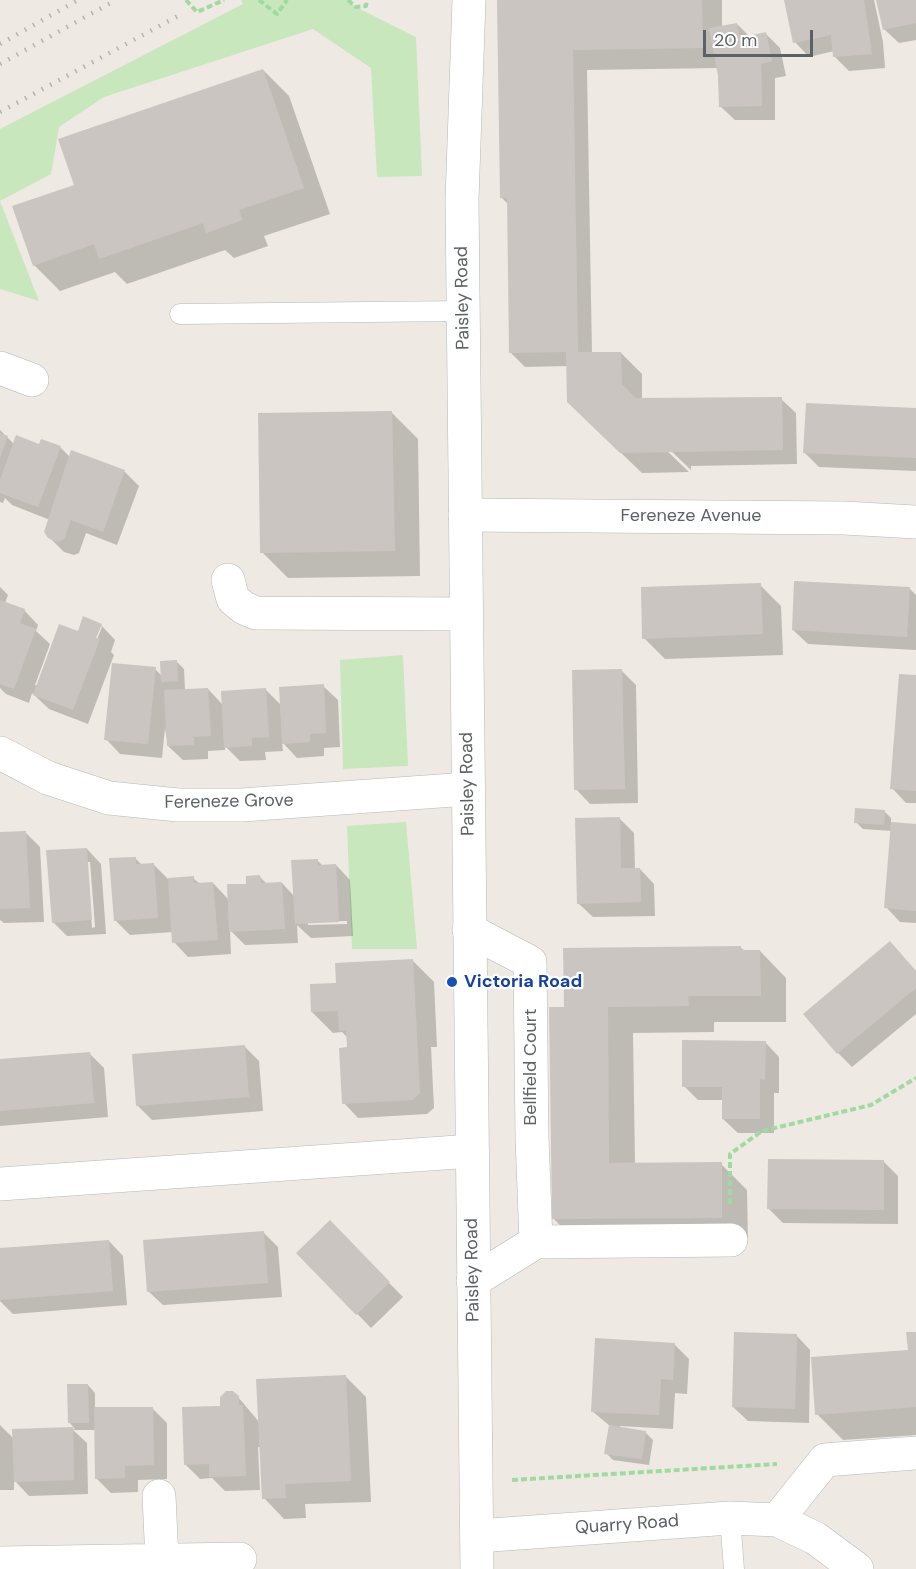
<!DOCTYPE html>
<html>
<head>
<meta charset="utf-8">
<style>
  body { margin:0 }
  #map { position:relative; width:916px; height:1569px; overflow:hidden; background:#eee9e2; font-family:"DM Sans",sans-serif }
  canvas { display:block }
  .scale { position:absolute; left:703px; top:30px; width:110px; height:27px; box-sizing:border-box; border:3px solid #5b6164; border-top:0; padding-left:8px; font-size:18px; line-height:21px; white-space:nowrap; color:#5b6164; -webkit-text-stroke:4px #fff; paint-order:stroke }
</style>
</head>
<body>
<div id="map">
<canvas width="916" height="1569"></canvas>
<div class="scale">20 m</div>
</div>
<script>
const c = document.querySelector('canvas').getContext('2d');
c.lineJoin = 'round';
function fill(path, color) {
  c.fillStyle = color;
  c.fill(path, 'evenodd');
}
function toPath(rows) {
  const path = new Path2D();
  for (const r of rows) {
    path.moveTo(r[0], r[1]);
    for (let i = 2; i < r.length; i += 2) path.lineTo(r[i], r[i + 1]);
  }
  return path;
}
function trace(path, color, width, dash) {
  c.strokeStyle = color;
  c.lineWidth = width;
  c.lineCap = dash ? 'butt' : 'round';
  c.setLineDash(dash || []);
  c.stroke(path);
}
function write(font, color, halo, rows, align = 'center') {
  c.font = font + ' "DM Sans",sans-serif';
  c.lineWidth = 4.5;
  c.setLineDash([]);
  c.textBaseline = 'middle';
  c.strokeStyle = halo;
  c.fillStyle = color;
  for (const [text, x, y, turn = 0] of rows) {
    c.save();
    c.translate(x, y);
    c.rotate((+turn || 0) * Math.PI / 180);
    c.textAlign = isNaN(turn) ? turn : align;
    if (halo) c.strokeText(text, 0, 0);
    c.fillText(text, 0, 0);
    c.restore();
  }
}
const green = toPath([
  [241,0,348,0,356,7,416,37,422,176,377,177,371,68,313,29,104,97,59,127,51,174,0,201,39,301,0,289,0,129,243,4],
  [403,655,408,766,343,769,340,660],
  [406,822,417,949,352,949,347,826]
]);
const shadow = toPath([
  [499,0,722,0,722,27,737,24,750,37,766,34,780,48,786,76,775,78,775,120,735,120,720,106,718,68,587,70,592,354,621,353,642,374,642,399,781,399,796,413,797,464,691,466,691,470,666,446,664,448,689,472,642,473,590,423,568,366,525,367,511,353,508,204,502,198],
  [786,0,874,0,883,42,885,68,849,71,834,56,834,51,809,57,795,42],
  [878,0,916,0,916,40,899,43,884,29],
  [263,70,289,96,330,214,264,236,268,246,234,258,225,250,127,284,115,272,60,291,34,265,76,186],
  [916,410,916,471,819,467,804,452],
  [392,413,418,439,420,576,288,578,262,552],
  [0,430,15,445,60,447,70,457,72,452,125,472,139,486,117,545,86,533,79,553,74,555,64,552,49,537,50,520,12,505,5,498,3,503,0,502],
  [760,585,781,606,783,655,665,659,644,638],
  [0,587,8,595,5,603,24,610,38,625,36,631,50,644,35,685,38,686,79,633,101,625,115,640,111,652,114,655,88,724,49,709,32,693,29,703,6,694,0,688],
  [99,626,102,627,96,642,94,642],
  [910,589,916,595,916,650,808,644,793,630],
  [177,662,184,669,185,690,208,689,223,705,266,690,281,705,323,686,338,700,340,747,324,748,324,756,297,758,282,742,283,751,265,752,266,760,240,761,225,746,225,750,208,751,208,759,183,760,168,746,165,728,162,758,120,754,106,739,155,669,162,676],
  [622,671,636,685,638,803,590,804,576,789],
  [916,676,916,803,906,803,892,788],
  [884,811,891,818,891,824,916,826,916,923,900,922,886,907,892,831,863,829,856,822],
  [620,819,634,833,635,869,640,869,654,884,655,916,593,917,578,903],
  [25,832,40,847,44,922,4,923,0,920,0,833],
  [87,849,101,864,106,934,67,936,53,922],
  [87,862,90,862,95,927,92,928],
  [135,858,142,865,153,864,168,879,193,878,200,884,213,883,229,900,260,877,267,884,282,883,295,897,317,860,323,866,336,865,350,880,353,936,311,938,297,925,298,943,245,945,230,930,231,954,188,957,174,942,173,932,130,935,115,920],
  [347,921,347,924,308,925,308,922],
  [890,943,916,971,916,1014,852,1067,838,1053],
  [741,948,745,951,760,951,786,978,786,1022,714,1022,714,1032,633,1033,635,1164,721,1164,747,1190,748,1243,579,1245,553,1218,565,1008],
  [413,961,434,982,437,1047,431,1047,434,1108,427,1114,358,1118,344,1103,348,1038,342,1032,333,1033,312,1012,338,984],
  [765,1042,779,1057,779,1093,774,1093,774,1133,738,1133,723,1119,723,1100,698,1100,684,1086],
  [244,1046,259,1061,263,1111,152,1120,137,1105],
  [90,1054,104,1068,108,1117,0,1126,0,1061],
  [884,1162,898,1176,898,1224,783,1223,769,1209],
  [330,1223,403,1297,371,1328,298,1253],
  [264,1233,278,1247,282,1297,163,1305,148,1291],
  [109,1241,123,1256,127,1305,13,1314,0,1301,0,1249],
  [916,1333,916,1435,843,1440,817,1414,812,1359,810,1359,809,1423,748,1421,733,1407,796,1335,810,1350,810,1359,909,1351],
  [675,1345,689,1359,687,1394,675,1393,673,1429,620,1426,620,1429,646,1433,653,1440,649,1465,613,1460,606,1453,610,1426,592,1411],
  [345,1376,366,1397,371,1502,305,1504,306,1518,284,1519,264,1498,261,1447,258,1447,260,1490,225,1491,212,1478,200,1479,185,1464,222,1407,238,1397,260,1423],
  [88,1385,95,1393,95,1408,152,1408,167,1423,167,1479,138,1480,138,1492,111,1493,96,1478,96,1430,73,1430,87,1443,88,1494,29,1496,14,1480,14,1490,0,1490,0,1425,14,1439,14,1430,75,1429,69,1422]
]);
const building = toPath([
  [497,0,702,0,703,48,573,50,578,352,621,352,622,384,636,398,782,397,783,450,620,453,567,402,566,352,509,353,507,198,500,198],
  [784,0,864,0,872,54,833,57,831,35,793,43],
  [876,0,916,0,916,23,883,30],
  [737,23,740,38,766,32,772,61,761,64,762,106,719,107,718,76,709,28],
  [263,69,304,188,239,210,243,220,206,233,203,223,99,259,94,244,33,266,12,206,74,185,58,139],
  [806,403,916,408,916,458,803,453],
  [392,411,395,551,260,553,258,413],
  [0,433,8,436,0,458],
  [16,435,39,444,41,439,61,446,38,507,0,493,0,480],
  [71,450,125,470,103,532,71,520,64,539,58,542,48,538,44,532],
  [794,581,910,587,907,637,792,630],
  [761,583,763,634,642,639,641,587],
  [0,600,25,609,20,623,36,629,14,689,0,684],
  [83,616,102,624,96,638,100,639,73,710,33,695,59,624,78,631],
  [177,660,178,681,161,682,160,661],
  [112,663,156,667,148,744,104,740],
  [622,669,625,789,574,790,572,670],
  [899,674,916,675,916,791,890,789],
  [324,684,326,733,310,734,310,742,282,744,279,687],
  [208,688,211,736,194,737,194,745,167,746,164,690],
  [266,688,269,737,252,738,252,746,224,748,221,691],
  [855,808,885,810,884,825,854,823],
  [620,817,621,868,640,868,641,902,577,904,575,818],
  [891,822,916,824,916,911,884,908],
  [26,831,30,908,0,909,0,832],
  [87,848,92,920,52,923,46,850],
  [136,857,136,864,154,863,158,918,114,921,109,858],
  [318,859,318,865,336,864,339,922,295,924,291,860],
  [260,875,261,883,282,882,285,929,229,932,227,884,246,884,246,876],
  [194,876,194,883,213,882,218,940,172,943,168,878],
  [890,941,916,971,916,988,837,1054,803,1014],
  [741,946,741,950,760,950,761,996,688,996,689,1006,608,1007,609,1163,722,1162,722,1218,552,1219,549,1007,564,1007,563,948],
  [413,959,420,1093,413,1100,342,1104,339,1048,347,1047,346,1030,339,1031,338,1011,311,1012,310,984,336,983,335,963],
  [682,1040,766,1041,765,1080,760,1079,760,1119,722,1119,722,1087,682,1087],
  [245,1045,249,1097,136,1106,132,1054],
  [90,1052,94,1103,0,1111,0,1059],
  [768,1159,884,1160,884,1210,767,1209],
  [330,1220,390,1282,356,1315,296,1253],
  [264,1231,268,1283,147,1292,143,1240],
  [109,1240,113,1291,0,1300,0,1248],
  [734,1332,797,1334,795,1409,732,1407],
  [906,1332,916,1332,916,1407,815,1415,811,1357,908,1350],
  [595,1338,675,1343,673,1380,661,1379,659,1415,591,1412],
  [346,1375,351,1481,285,1484,286,1498,262,1499,256,1379],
  [67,1384,88,1384,89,1423,68,1423],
  [226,1391,233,1391,239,1396,239,1405,243,1405,246,1476,209,1477,209,1464,184,1465,182,1407,220,1406,220,1397],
  [94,1407,153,1407,154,1465,125,1466,125,1478,95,1479],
  [609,1425,646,1431,642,1459,604,1454],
  [73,1427,74,1480,14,1482,12,1429]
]);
const path = toPath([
  [186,0,197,12,224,0],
  [259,0,277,14,287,0],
  [348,0,356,7,366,6,367,0],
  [730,1204,730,1154,762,1131,871,1105,916,1078],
  [512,1480,777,1464]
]);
const lane = toPath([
  [180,314,463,311],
  [730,1518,734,1569]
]);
const street = toPath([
  [0,368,32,380],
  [465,515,844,518,916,522],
  [228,580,233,599,244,608,256,613,466,614],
  [0,753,48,778,109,798,178,805,242,805,468,789],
  [469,930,530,962,532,1137,536,1242],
  [0,1184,472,1151],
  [473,1281,536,1242,731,1240],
  [159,1496,162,1560],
  [777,1520,825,1460,916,1453],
  [477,1536,730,1518,777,1520,815,1538,857,1569],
  [0,1563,240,1559]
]);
const secondary = toPath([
  [469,0,462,200,477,1569]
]);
const rail = toPath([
  [0,44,78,0],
  [0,64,116,0],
  [0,112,178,16]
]);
const markers = [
  [452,982,6,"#1a4fb4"]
];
const streetNames = [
  ["Paisley Road",463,298,-91],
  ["Fereneze Avenue",691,516],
  ["Paisley Road",468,784,-91],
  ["Fereneze Grove",229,802,-1],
  ["Bellfield Court",531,1067,-90],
  ["Paisley Road",473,1270,-91],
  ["Quarry Road",627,1525,-4]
];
const transitNames = [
  ["Victoria Road",464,982]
];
fill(green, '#c8e7bd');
fill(shadow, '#0003');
fill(building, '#cbc5c2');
trace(lane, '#b3b8bb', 21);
trace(street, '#b3b8bb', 34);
trace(secondary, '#b2b8bb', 34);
trace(path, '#a0daa0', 4, [6, 3]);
trace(lane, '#fff', 20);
trace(street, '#fff', 33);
trace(secondary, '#fff', 33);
trace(rail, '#b2b3b4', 4.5, [1.5, 8]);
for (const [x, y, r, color] of markers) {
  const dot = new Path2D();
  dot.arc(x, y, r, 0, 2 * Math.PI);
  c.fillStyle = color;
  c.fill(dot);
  trace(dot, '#fff', 2);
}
write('18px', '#5b6164', '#fff', streetNames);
write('bold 18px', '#164399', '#fff', transitNames, 'left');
</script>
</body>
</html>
